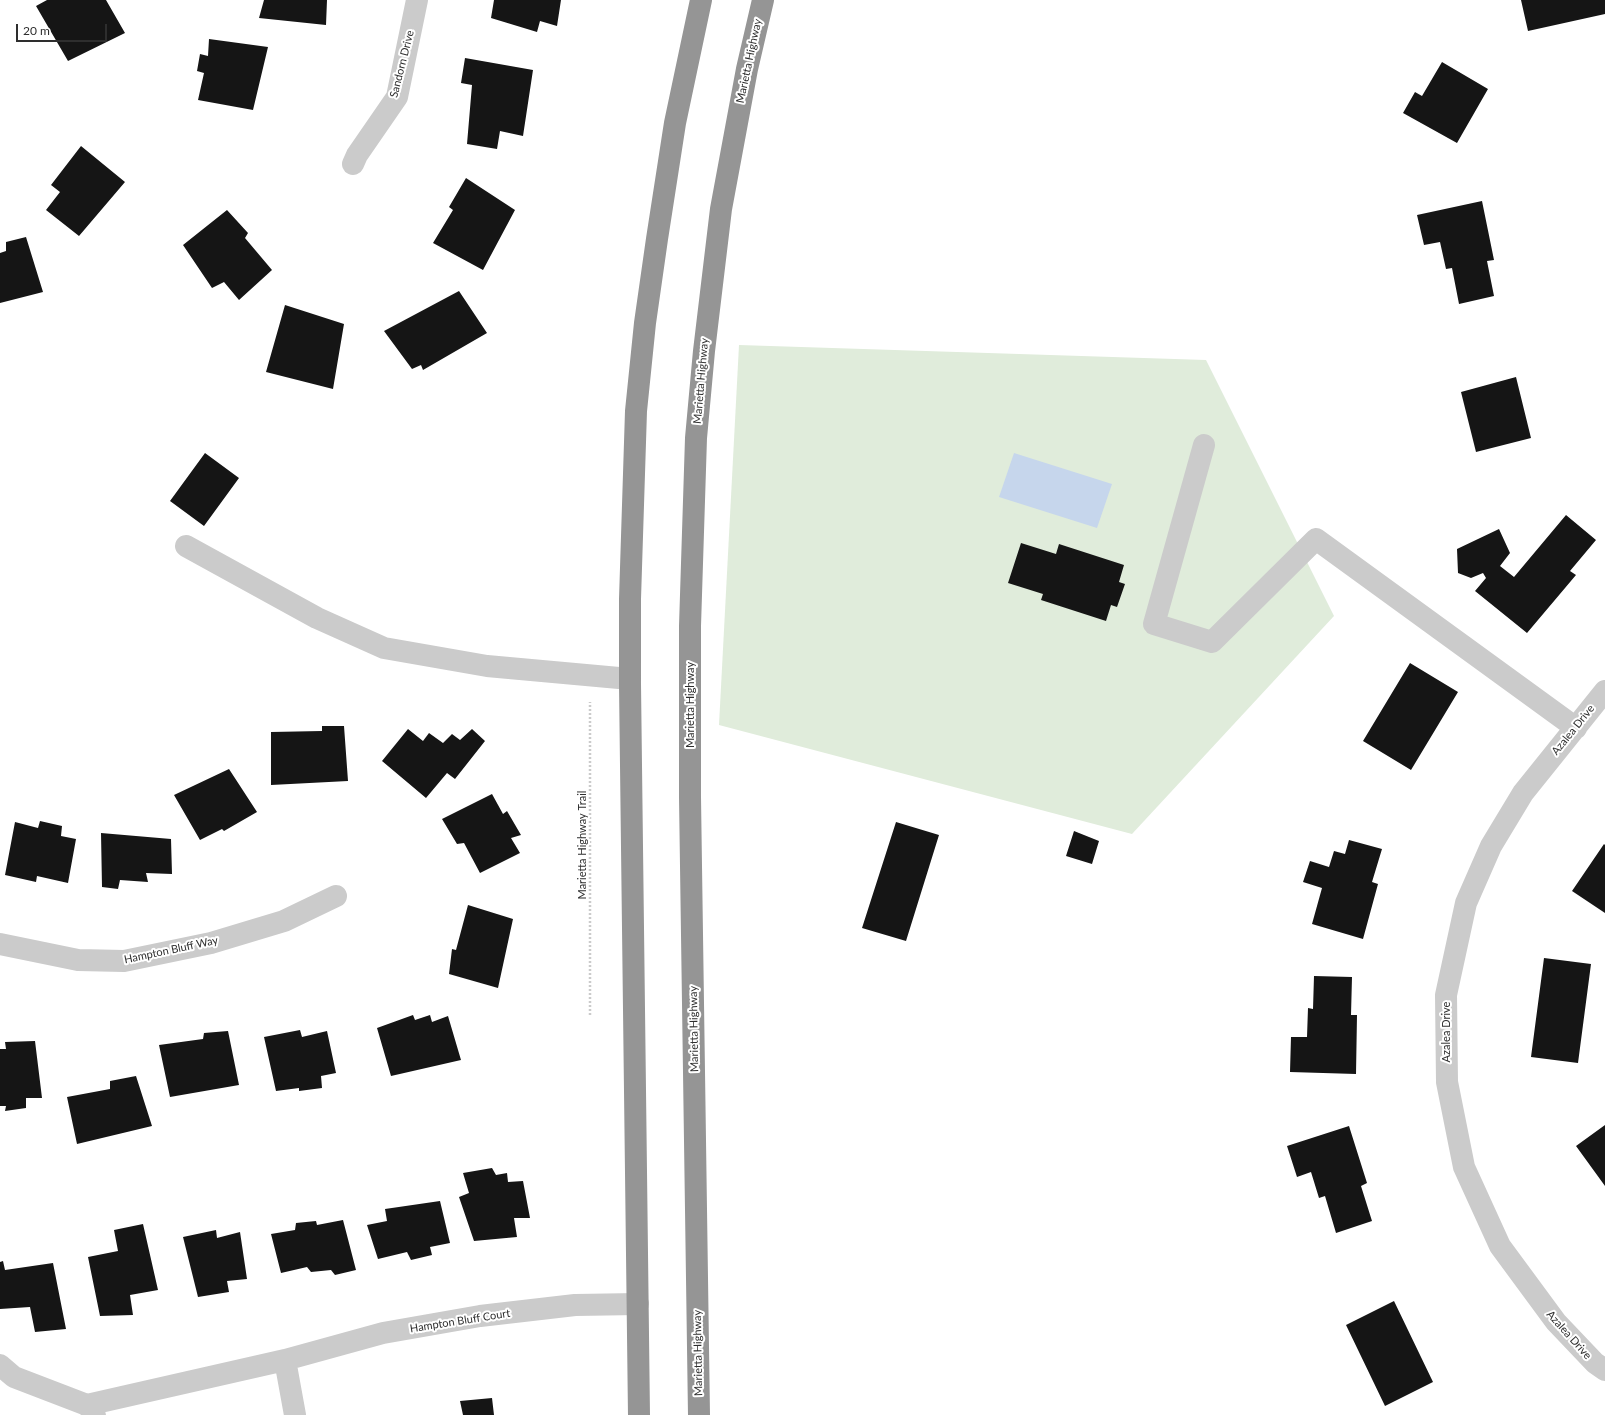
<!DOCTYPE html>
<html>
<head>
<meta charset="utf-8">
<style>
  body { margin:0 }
  #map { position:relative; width:1605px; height:1415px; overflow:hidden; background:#fff; font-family:Lato,sans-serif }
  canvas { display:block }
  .scale { position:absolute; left:16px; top:24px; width:91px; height:18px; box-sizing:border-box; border:2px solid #2e2e2e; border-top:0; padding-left:5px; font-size:12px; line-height:14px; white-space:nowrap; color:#2e2e2e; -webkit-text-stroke:3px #fff; paint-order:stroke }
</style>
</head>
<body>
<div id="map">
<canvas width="1605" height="1415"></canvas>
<div class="scale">20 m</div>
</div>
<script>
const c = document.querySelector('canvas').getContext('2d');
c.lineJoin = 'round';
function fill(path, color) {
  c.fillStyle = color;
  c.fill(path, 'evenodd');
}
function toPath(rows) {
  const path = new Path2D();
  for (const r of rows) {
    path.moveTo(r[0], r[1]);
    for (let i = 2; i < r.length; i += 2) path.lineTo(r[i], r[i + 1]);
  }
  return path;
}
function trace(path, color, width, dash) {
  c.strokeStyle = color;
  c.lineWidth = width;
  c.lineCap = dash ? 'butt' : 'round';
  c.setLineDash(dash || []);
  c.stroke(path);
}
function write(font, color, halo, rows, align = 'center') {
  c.font = font + ' Lato,sans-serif';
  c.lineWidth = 4;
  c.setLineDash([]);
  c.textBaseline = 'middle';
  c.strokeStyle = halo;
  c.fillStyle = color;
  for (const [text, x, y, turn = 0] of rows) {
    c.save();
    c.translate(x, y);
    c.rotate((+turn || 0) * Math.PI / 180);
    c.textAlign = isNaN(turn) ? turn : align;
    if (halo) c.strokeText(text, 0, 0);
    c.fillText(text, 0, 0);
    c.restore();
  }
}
const green = toPath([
  [739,345,1206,360,1334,616,1132,834,719,725]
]);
const water = toPath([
  [1014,453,1112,484,1097,528,999,497]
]);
const building = toPath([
  [47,0,106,0,125,33,68,61,36,6],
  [264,0,327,0,326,25,259,18],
  [494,0,561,0,557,26,540,21,537,32,491,18],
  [1521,0,1605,0,1605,14,1528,31],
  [209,39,268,47,253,110,198,100,204,73,197,71,200,54,208,56],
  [465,58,533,70,523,136,500,131,497,149,467,144,472,85,461,83],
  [1442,62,1488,89,1457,143,1403,113,1415,92,1422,96],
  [81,146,125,182,79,236,46,210,60,192,51,185],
  [466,178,515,210,483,270,433,243,453,210,449,207],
  [1482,201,1494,260,1487,261,1494,296,1459,304,1452,268,1446,269,1440,242,1424,245,1417,215],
  [227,210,248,233,245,238,272,270,239,300,224,282,212,288,183,245],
  [26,237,43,292,0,303,0,253,6,251,6,242],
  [459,291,487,333,423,370,421,365,412,369,384,331],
  [285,305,344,324,333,389,266,372],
  [1516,377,1531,438,1476,452,1461,392],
  [205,453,239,478,204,526,170,501],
  [1566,515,1596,540,1570,571,1576,575,1527,633,1475,591,1486,578,1483,573,1471,578,1458,573,1457,549,1499,529,1510,553,1500,566,1514,577],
  [1021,543,1056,554,1059,544,1124,565,1119,582,1125,584,1117,607,1111,605,1106,621,1041,600,1043,594,1008,583],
  [1410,663,1458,692,1411,770,1363,741],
  [322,726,344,726,348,781,271,785,271,732,322,731],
  [408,729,423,741,429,733,443,743,452,734,460,740,472,729,485,741,455,779,447,773,426,798,382,761],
  [229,769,257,812,224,831,222,829,200,840,174,795],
  [492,794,503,814,507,811,521,835,511,838,520,853,480,873,464,843,457,844,442,819],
  [40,821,62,826,61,836,76,839,68,883,37,876,36,882,5,875,15,822,38,828],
  [896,822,939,835,906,941,862,928],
  [1074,831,1099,841,1092,864,1066,856],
  [101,833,171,839,172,874,146,873,148,882,120,880,118,889,102,887],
  [1349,840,1382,849,1372,882,1378,884,1363,939,1312,924,1322,888,1303,882,1310,861,1329,867,1334,851,1345,854],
  [1604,844,1605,845,1605,913,1572,891],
  [468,905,513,919,498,988,449,974,452,949,456,950],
  [1544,958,1591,964,1578,1063,1531,1057],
  [1314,976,1352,977,1351,1015,1357,1015,1356,1074,1290,1072,1291,1037,1307,1037,1308,1008,1313,1009],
  [413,1015,415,1020,430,1015,432,1022,448,1016,461,1060,391,1076,377,1028],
  [300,1030,302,1037,327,1031,336,1073,321,1076,322,1088,299,1091,299,1088,276,1091,264,1037],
  [228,1031,239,1085,170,1097,159,1045,203,1039,204,1033],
  [35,1041,42,1098,26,1098,26,1108,5,1111,6,1106,0,1106,0,1049,6,1049,5,1042],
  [136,1076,152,1126,77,1144,67,1097,110,1089,110,1081],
  [1605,1125,1605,1186,1576,1146],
  [1349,1126,1367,1183,1361,1186,1372,1221,1336,1233,1325,1196,1319,1198,1311,1172,1297,1177,1287,1146],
  [492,1168,496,1175,507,1173,508,1182,523,1181,530,1218,514,1218,517,1237,474,1241,459,1197,469,1193,463,1173],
  [440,1201,450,1243,430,1247,432,1255,411,1260,407,1252,378,1259,367,1225,387,1221,385,1209],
  [343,1220,356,1270,335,1275,331,1270,311,1272,307,1267,281,1273,271,1234,295,1230,296,1223,316,1221,317,1225],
  [143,1224,158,1290,130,1295,133,1315,100,1316,88,1257,118,1251,114,1230],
  [216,1230,217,1238,240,1232,247,1279,227,1281,229,1292,198,1297,183,1237],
  [3,1261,5,1270,53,1263,66,1329,35,1332,30,1307,0,1309,0,1262],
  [1394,1301,1433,1382,1385,1406,1346,1325],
  [492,1398,494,1415,463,1415,460,1401]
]);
const path = toPath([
  [590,1015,590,702]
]);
const minor = toPath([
  [353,164,357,155,397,97,417,0],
  [1204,445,1154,624,1212,642,1316,539,1576,728],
  [186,546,317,618,384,648,487,666,630,679],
  [1605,691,1523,793,1491,846,1466,903,1446,995,1447,1082,1464,1167,1500,1246,1556,1322,1595,1363,1605,1370],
  [0,944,78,960,124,961,211,943,284,921,336,896],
  [285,1360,295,1415],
  [0,1365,14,1377,87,1405,95,1415],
  [87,1405,285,1360,383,1333,480,1316,575,1305,638,1304]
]);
const highway = toPath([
  [639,1415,630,684,630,599,636,411,645,323,657,239,675,123,701,0],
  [699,1415,690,797,690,626,696,438,704,351,721,209,747,69,763,0]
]);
const streetNames = [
  ["Marietta Highway",749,61,-78],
  ["Sandorn Drive",402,64,-76],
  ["Marietta Highway",701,381,-85],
  ["Marietta Highway",690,705,-90],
  ["Azalea Drive",1573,730,-51],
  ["Marietta Highway Trail",582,845,-90],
  ["Hampton Bluff Way",171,950,-12],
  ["Marietta Highway",694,1029,-91],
  ["Azalea Drive",1446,1032,-90],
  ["Hampton Bluff Court",460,1321,-9],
  ["Azalea Drive",1569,1335,48],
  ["Marietta Highway",698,1353,-91]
];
fill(green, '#e0ecdb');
fill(water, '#c6d6ec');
fill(building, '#151515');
trace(path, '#cbcbcb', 2.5, [2, 2]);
trace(minor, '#cbcbcb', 22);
trace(highway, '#959595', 22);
write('11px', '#2e2e2e', '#fff', streetNames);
</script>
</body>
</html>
